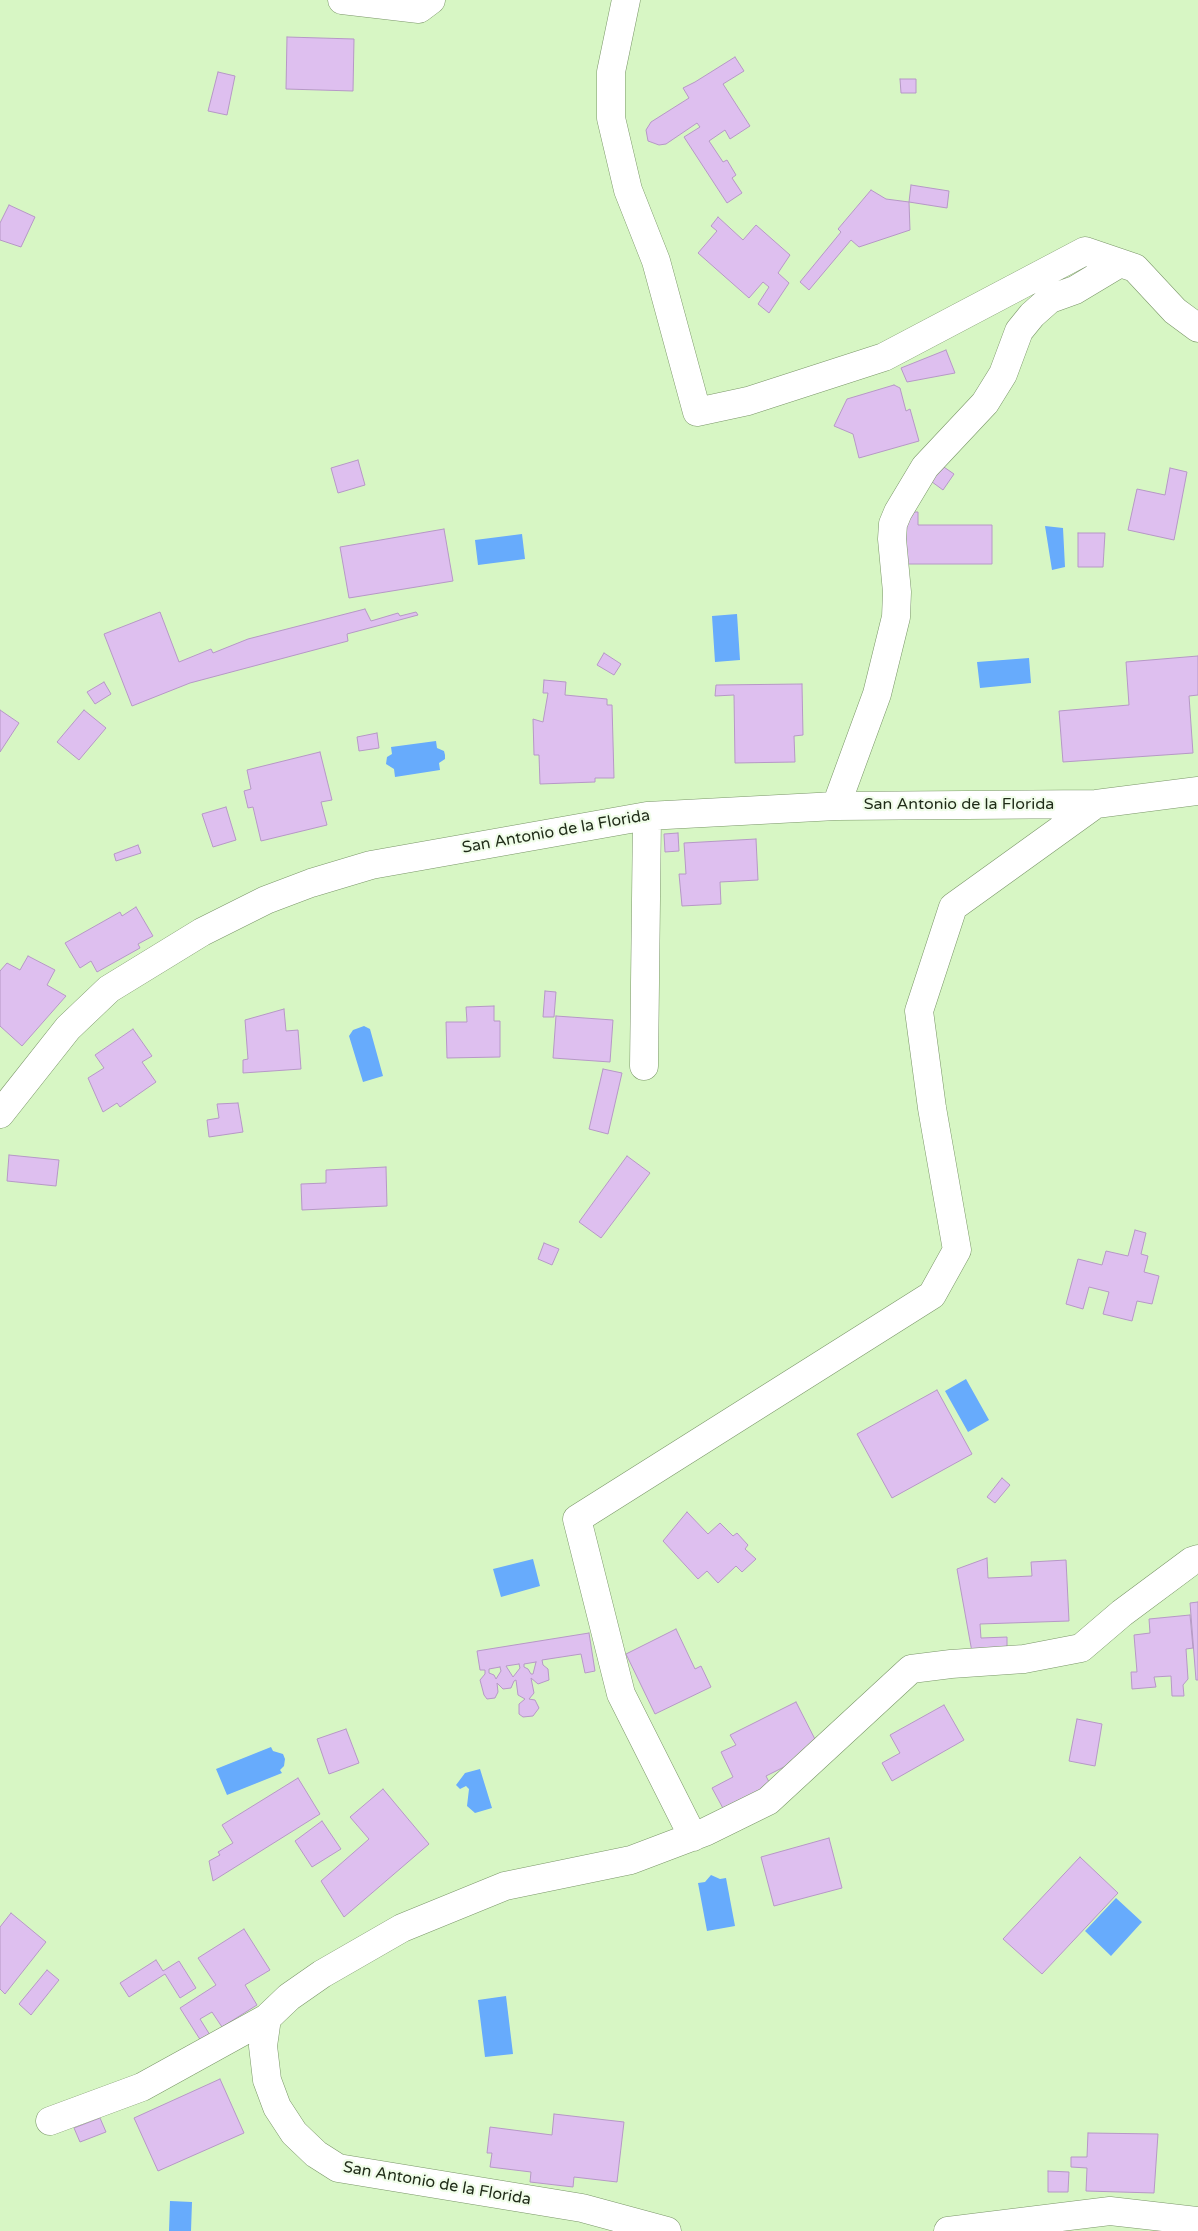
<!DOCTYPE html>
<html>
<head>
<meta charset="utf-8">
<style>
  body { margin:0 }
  canvas { display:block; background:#d7f6c4 }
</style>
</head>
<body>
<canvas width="1198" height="2231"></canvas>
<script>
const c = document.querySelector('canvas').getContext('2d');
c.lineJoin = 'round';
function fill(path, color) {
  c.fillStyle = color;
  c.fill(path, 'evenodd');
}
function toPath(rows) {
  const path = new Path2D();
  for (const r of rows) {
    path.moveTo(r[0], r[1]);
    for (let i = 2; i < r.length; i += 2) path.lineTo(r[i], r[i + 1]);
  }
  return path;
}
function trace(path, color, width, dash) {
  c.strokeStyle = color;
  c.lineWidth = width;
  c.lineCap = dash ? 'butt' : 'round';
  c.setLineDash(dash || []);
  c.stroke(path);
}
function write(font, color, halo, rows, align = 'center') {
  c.font = font + ' "Varela Round",sans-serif';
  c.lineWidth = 4.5;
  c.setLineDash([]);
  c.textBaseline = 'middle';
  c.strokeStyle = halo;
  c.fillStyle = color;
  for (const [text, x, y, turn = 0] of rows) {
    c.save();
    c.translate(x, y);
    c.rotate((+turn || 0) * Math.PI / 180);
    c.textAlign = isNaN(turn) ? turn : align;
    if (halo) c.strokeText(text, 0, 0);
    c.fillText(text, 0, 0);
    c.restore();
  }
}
const water = toPath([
  [1045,526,1063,528,1065,567,1052,570],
  [522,534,525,559,478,565,475,540],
  [737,614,740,660,715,662,712,616],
  [1029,658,1031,683,980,688,977,662],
  [436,741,437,748,444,751,445,755,445,759,439,763,440,770,395,777,394,769,386,764,387,757,392,754,391,747],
  [364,1026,370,1029,383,1076,363,1082,349,1036,353,1030],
  [966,1379,989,1420,968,1432,945,1391],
  [533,1559,540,1586,501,1597,493,1569],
  [271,1747,273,1751,283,1754,285,1759,284,1766,280,1770,282,1773,227,1795,216,1769],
  [480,1769,492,1808,475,1813,467,1806,469,1789,466,1786,460,1789,456,1785,465,1773],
  [711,1875,720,1879,726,1878,735,1926,707,1931,698,1883,705,1882],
  [1116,1898,1142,1922,1111,1956,1085,1931],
  [506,1996,513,2054,485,2057,478,2000],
  [170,2201,192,2202,191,2231,169,2231]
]);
const building = toPath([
  [287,37,354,39,353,91,286,89,287,37],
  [735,57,744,71,723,84,750,126,730,139,725,130,709,141,723,162,727,160,736,175,732,178,742,193,727,203,684,137,700,127,697,123,666,144,659,145,648,141,646,130,651,122,689,98,683,88,695,82,735,57],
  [218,72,235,76,227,115,208,111,218,72],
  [900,79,916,79,916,93,901,93,900,79],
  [911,185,949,191,947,208,909,202,911,185],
  [871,190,886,199,909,202,910,230,859,247,851,240,809,290,800,282,841,232,838,229,871,190],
  [9,205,35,217,21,247,0,240,0,223,9,205],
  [718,217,743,240,756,225,790,255,778,273,789,283,769,313,758,304,769,287,763,282,749,298,698,253,717,231,711,226,718,217],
  [946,350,955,373,907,382,901,368,946,350],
  [894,385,900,388,906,411,910,409,919,441,859,458,853,434,834,426,847,399,894,385],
  [358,460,365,485,338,493,331,468,358,460],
  [938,463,954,474,943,490,928,479,938,463],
  [1170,468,1187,472,1174,540,1128,530,1137,489,1165,495,1170,468],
  [900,512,918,512,918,525,992,525,992,564,900,564,900,512],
  [444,529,453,581,349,598,340,547,444,529],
  [1078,533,1105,533,1103,567,1078,567,1078,533],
  [365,609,371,621,398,613,400,616,416,612,418,615,347,634,348,641,190,683,132,706,104,634,160,612,179,662,211,649,213,653,248,639,365,609],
  [604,653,621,664,614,675,597,665,604,653],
  [1198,656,1198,695,1189,696,1193,753,1063,762,1059,711,1129,705,1126,662,1198,656],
  [544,680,566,682,565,695,607,699,607,705,612,705,614,778,595,778,595,782,540,784,539,755,534,755,533,719,543,722,548,693,543,693,544,680],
  [104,682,111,694,95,704,87,692,104,682],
  [802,684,803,735,794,736,795,762,735,763,734,695,715,696,716,685,802,684],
  [0,710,19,723,0,752,0,710],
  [84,710,106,728,79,760,57,742,84,710],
  [377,733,379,748,359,751,357,737,377,733],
  [320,752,332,800,321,802,327,825,261,841,253,807,248,808,244,791,251,789,247,770,320,752],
  [226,807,236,840,213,847,202,814,226,807],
  [678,833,679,851,665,852,664,834,678,833],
  [756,839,758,880,720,882,721,904,682,906,679,874,686,874,684,843,756,839],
  [138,845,141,853,116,861,114,854,138,845],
  [136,907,153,936,138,944,140,948,97,972,91,961,80,968,65,943,120,912,122,916,136,907],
  [28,956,55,970,47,985,66,996,22,1046,0,1026,0,971,7,963,20,970,28,956],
  [545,991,556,992,554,1017,543,1017,545,991],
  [494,1006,494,1021,500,1021,500,1057,447,1058,446,1022,467,1022,466,1007,494,1006],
  [284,1009,286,1031,298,1030,301,1069,243,1073,243,1060,248,1059,245,1020,284,1009],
  [556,1016,613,1020,610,1062,553,1058,556,1016],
  [133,1029,152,1056,142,1062,156,1082,120,1107,117,1103,103,1112,88,1078,104,1068,95,1055,133,1029],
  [603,1069,622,1073,608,1134,589,1129,603,1069],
  [238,1103,243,1132,209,1137,207,1120,219,1118,217,1104,238,1103],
  [9,1155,59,1160,56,1186,7,1181,9,1155],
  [627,1156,650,1173,601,1238,579,1222,627,1156],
  [386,1167,387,1206,302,1210,301,1184,326,1183,326,1170,386,1167],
  [1135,1230,1146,1233,1141,1254,1148,1256,1144,1272,1159,1276,1152,1304,1137,1301,1132,1321,1103,1314,1109,1292,1089,1287,1083,1309,1066,1304,1078,1259,1102,1265,1106,1251,1128,1256,1135,1230],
  [544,1243,559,1249,552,1265,538,1259,544,1243],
  [937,1390,972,1454,892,1498,857,1434,937,1390],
  [1002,1478,1010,1485,995,1503,987,1497,1002,1478],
  [687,1512,708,1534,720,1523,733,1536,737,1533,748,1545,745,1549,756,1559,742,1572,736,1566,718,1583,707,1571,698,1579,663,1541,687,1512],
  [987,1558,988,1578,1032,1576,1031,1562,1066,1560,1069,1621,980,1624,981,1638,1007,1637,1007,1651,972,1652,957,1569,987,1558],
  [1198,1602,1198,1680,1196,1680,1190,1603,1198,1602],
  [1190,1615,1193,1648,1186,1649,1188,1679,1183,1685,1184,1696,1172,1696,1171,1676,1154,1677,1156,1687,1132,1689,1131,1672,1137,1672,1134,1635,1150,1633,1149,1619,1190,1615],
  [676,1629,695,1669,701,1666,711,1687,655,1714,626,1654,676,1629],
  [589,1633,595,1671,585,1673,581,1654,542,1660,543,1665,548,1669,549,1680,538,1684,531,1678,534,1693,529,1699,535,1700,539,1708,533,1716,523,1717,519,1714,519,1704,525,1699,518,1695,516,1680,514,1681,511,1688,503,1689,497,1683,498,1692,495,1698,487,1699,484,1695,480,1680,485,1674,485,1670,480,1670,477,1651,589,1633],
  [536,1662,533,1674,531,1674,528,1669,524,1667,524,1664,536,1662],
  [519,1664,520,1668,513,1677,506,1666,519,1664],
  [500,1667,501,1671,496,1679,494,1675,489,1673,489,1669,500,1667],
  [796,1702,820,1749,766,1776,772,1788,725,1812,712,1788,733,1777,721,1752,736,1745,730,1735,796,1702],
  [944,1705,964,1740,892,1781,882,1763,900,1753,890,1735,944,1705],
  [1077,1719,1102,1724,1095,1766,1069,1761,1077,1719],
  [346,1729,359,1763,329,1774,317,1739,346,1729],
  [298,1778,320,1814,213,1881,209,1861,220,1855,218,1852,233,1843,222,1825,298,1778],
  [383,1789,429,1844,344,1917,321,1881,369,1839,350,1817,383,1789],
  [322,1821,341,1849,312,1867,295,1841,322,1821],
  [829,1838,842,1888,774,1906,761,1857,829,1838],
  [1080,1857,1118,1893,1042,1974,1003,1939,1080,1857],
  [11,1913,46,1942,5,1994,0,1989,0,1927,11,1913],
  [244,1929,270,1970,245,1985,257,2005,222,2027,212,2012,200,2019,210,2035,201,2041,180,2008,216,1985,198,1958,244,1929],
  [156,1960,163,1971,179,1961,196,1988,180,1998,165,1974,129,1997,120,1983,156,1960],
  [47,1970,59,1980,31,2015,19,2004,47,1970],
  [220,2079,244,2133,158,2171,134,2118,220,2079],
  [554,2114,624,2122,617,2182,574,2177,573,2187,530,2182,531,2172,490,2167,492,2153,487,2153,490,2127,552,2135,554,2114],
  [100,2118,106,2132,80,2142,74,2128,100,2118],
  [1088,2133,1158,2134,1154,2193,1086,2191,1087,2168,1071,2167,1071,2157,1087,2157,1088,2133],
  [1048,2171,1069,2172,1068,2192,1048,2192,1048,2171]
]);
const minor = toPath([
  [342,0,419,9,431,0],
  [626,0,611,72,611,118,628,190,656,261,697,412,748,401,884,357,1085,251,1135,268,1175,311,1198,328],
  [836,806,877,694,896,617,897,592,892,539,893,524,898,512,925,467,985,403,1003,374,1019,331,1032,315,1050,299,1075,290,1120,263],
  [644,1066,647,816],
  [0,1114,68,1028,109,989,202,932,266,900,311,883,371,865,647,816,836,806,1096,804,1198,791],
  [693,1837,621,1694,577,1519,932,1295,957,1250,932,1108,919,1011,953,907,1096,804],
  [50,2121,142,2087,267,2018],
  [667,2231,582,2208,338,2168,316,2154,294,2133,277,2107,267,2080,263,2046,267,2018,289,1997,322,1974,402,1928,505,1886,631,1860,705,1832,768,1801,911,1669,951,1664,1024,1659,1081,1648,1122,1613,1192,1561,1198,1559],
  [948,2231,1110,2211,1198,2221]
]);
const streetNames = [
  ["San Antonio de la Florida",959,805],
  ["San Antonio de la Florida",556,832,-10],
  ["San Antonio de la Florida",437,2184,10]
];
fill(water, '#67abfc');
fill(building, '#debfef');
trace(building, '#b698c6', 1);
trace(minor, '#7a9668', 29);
trace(minor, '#fff', 28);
write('16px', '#1f2b18', '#f0fde9', streetNames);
</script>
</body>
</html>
